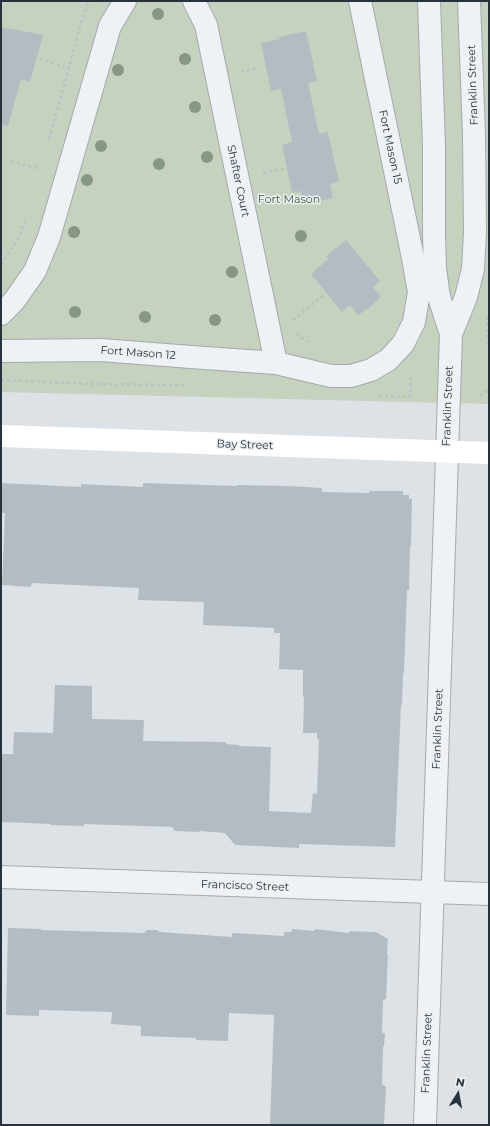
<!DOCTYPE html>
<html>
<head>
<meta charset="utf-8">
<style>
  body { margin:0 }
  #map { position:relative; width:490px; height:1126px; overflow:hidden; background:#dde2e7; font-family:Montserrat,sans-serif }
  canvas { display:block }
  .frame { position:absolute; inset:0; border:2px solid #26323d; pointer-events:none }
  .north { position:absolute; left:438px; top:1074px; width:40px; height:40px; -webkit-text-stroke:3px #ecf1f5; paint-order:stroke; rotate:11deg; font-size:11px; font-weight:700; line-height:16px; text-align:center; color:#26323d }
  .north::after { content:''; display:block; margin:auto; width:14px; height:18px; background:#26323d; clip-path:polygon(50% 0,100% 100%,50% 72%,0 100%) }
</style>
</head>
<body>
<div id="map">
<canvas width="490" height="1126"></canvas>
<div class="frame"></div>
<div class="north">N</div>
</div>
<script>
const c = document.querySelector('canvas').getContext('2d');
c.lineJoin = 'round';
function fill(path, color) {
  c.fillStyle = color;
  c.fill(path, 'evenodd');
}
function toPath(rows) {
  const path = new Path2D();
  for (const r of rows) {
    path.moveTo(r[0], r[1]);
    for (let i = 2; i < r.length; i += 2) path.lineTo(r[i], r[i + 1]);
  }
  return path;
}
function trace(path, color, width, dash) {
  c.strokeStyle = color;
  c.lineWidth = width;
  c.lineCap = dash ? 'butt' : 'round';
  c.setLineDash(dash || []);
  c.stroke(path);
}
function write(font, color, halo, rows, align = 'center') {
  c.font = font + ' Montserrat,sans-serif';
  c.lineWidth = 3;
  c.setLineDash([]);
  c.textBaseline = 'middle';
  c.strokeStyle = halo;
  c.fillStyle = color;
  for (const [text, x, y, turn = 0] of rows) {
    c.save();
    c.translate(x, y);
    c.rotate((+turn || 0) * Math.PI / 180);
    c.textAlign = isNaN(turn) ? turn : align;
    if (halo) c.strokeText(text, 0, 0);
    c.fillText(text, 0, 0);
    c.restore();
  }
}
const green = toPath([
  [1,1,489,1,489,404,1,392]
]);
const building = toPath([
  [1,27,43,35,30,82,21,79,8,126,1,125],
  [306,31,317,81,308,83,319,134,328,132,339,182,330,184,333,198,305,204,301,191,292,193,282,145,292,142,281,89,271,91,261,43,280,39,279,37],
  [346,240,380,281,373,287,381,297,369,308,358,315,350,305,342,312,311,274,328,259,326,256],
  [1,483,81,487,81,484,143,487,143,483,237,486,237,485,288,486,322,488,322,492,369,493,369,491,403,491,403,495,409,495,409,499,412,499,411,546,410,546,409,590,407,590,404,673,403,673,402,705,401,705,395,847,299,844,299,848,235,845,225,833,200,831,199,832,175,831,172,827,84,824,84,826,50,825,51,824,1,822,1,754,13,754,14,732,53,733,55,685,92,686,92,719,144,720,143,741,226,742,226,744,239,745,239,746,271,747,269,811,311,813,313,793,317,794,319,739,317,739,317,733,303,733,304,697,303,697,303,670,279,669,280,633,274,633,274,628,203,625,204,602,138,600,139,588,32,583,31,587,2,585,5,513,1,513],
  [8,928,41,929,41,930,109,932,144,933,147,930,157,930,160,932,232,937,232,933,284,936,284,932,291,932,292,929,314,931,315,929,349,933,350,931,376,932,388,939,387,954,388,955,386,999,383,1000,382,1032,385,1034,384,1046,383,1047,382,1084,386,1087,384,1125,296,1125,270,1124,274,1015,229,1013,228,1041,196,1040,196,1038,141,1036,141,1026,111,1024,112,1012,39,1010,39,1016,6,1015]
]);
const path = toPath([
  [40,59,68,68],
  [241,72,258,68],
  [49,139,81,23,89,1],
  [11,161,40,169],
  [263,173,284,169],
  [1,265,19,237,25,220],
  [487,317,489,355],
  [293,320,324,295],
  [297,333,304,340,308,342],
  [1,380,92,384,188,385],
  [379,396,410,397,411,373],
  [480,396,489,388]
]);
const minor = toPath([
  [194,1,206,25,276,363],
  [1,314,14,301,35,271,49,237,110,26,125,1],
  [451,334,466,297,473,269,475,232,474,135,469,1],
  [1,351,101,350,191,357,276,363,331,376,351,376,371,370,388,360,403,344,414,322,419,292,413,258,360,1],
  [1,877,489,894],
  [425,1125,451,334,439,297,435,269,434,235,434,146,429,1]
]);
const secondary = toPath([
  [1,436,489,453]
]);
const trees = [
  [158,14],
  [185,59],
  [118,70],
  [195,107],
  [101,146],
  [207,157],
  [159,164],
  [87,180],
  [74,232],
  [301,236],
  [232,272],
  [75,312],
  [145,317],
  [215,320]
];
const streetNames = [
  ["Franklin Street",473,85,-92],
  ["Fort Mason 15",390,147,78],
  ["Shafter Court",238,181,78],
  ["Fort Mason 12",138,353,4],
  ["Franklin Street",448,406,-88],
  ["Bay Street",245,445,2],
  ["Franklin Street",438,729,-88],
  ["Francisco Street",245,886,2],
  ["Franklin Street",427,1053,-88]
];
const parkNames = [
  ["Fort Mason",289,200]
];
fill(green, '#c6d1be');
fill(building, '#b4bcc3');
trace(minor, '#a2aab1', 24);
trace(path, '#bbc0c5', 2.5, [3, 3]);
trace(minor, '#eff2f5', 22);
trace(secondary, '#fff', 22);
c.fillStyle = '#879785';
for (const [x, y] of trees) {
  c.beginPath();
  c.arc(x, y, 6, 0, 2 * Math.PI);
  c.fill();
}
write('11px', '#26323d', '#ecf1f5', streetNames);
write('11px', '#415934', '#ecf1f5', parkNames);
</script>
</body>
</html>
